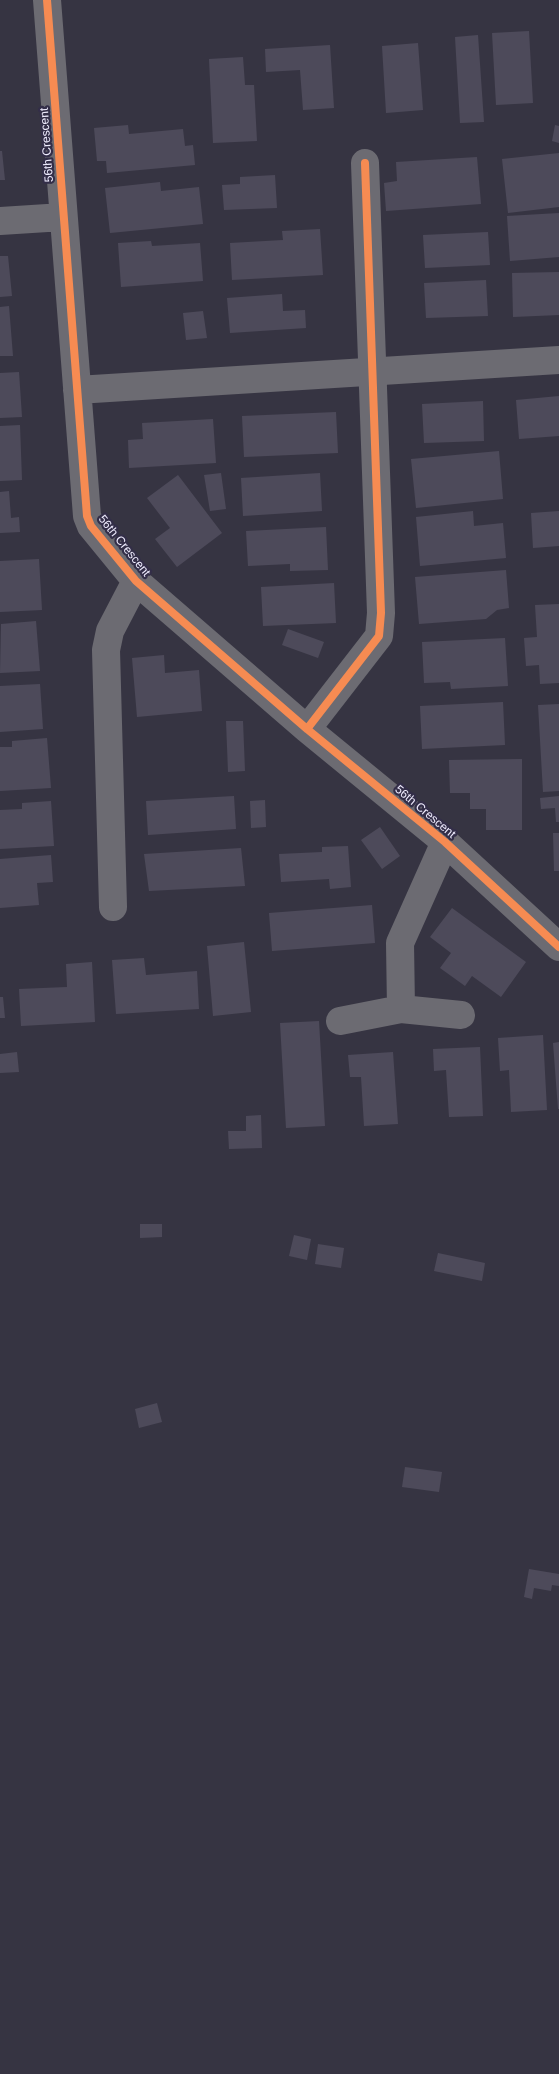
<!DOCTYPE html>
<html>
<head>
<meta charset="utf-8">
<style>
  body { margin:0 }
  canvas { display:block; background:#363442 }
</style>
</head>
<body>
<canvas width="559" height="2074"></canvas>
<script>
const c = document.querySelector('canvas').getContext('2d');
c.lineJoin = 'round';
function fill(path, color) {
  c.fillStyle = color;
  c.fill(path, 'evenodd');
}
function toPath(rows) {
  const path = new Path2D();
  for (const r of rows) {
    path.moveTo(r[0], r[1]);
    for (let i = 2; i < r.length; i += 2) path.lineTo(r[i], r[i + 1]);
  }
  return path;
}
function trace(path, color, width, dash) {
  c.strokeStyle = color;
  c.lineWidth = width;
  c.lineCap = dash ? 'butt' : 'round';
  c.setLineDash(dash || []);
  c.stroke(path);
}
function write(font, color, halo, rows, align = 'center') {
  c.font = font + ' Helvetica,sans-serif';
  c.lineWidth = 4.5;
  c.setLineDash([]);
  c.textBaseline = 'middle';
  c.strokeStyle = halo;
  c.fillStyle = color;
  for (const [text, x, y, turn = 0] of rows) {
    c.save();
    c.translate(x, y);
    c.rotate((+turn || 0) * Math.PI / 180);
    c.textAlign = isNaN(turn) ? turn : align;
    if (halo) c.strokeText(text, 0, 0);
    c.fillText(text, 0, 0);
    c.restore();
  }
}
const building = toPath([
  [529,31,533,103,496,105,492,33],
  [478,35,484,122,460,123,455,37],
  [418,43,423,110,386,113,382,46],
  [330,45,334,108,303,110,300,70,266,72,265,49],
  [243,57,245,85,254,85,257,141,213,143,209,59],
  [128,125,129,134,183,129,185,146,193,145,195,165,107,173,106,161,97,161,94,128],
  [555,125,559,126,559,143,552,141],
  [0,151,2,151,5,180,0,180],
  [559,153,559,207,508,213,502,159],
  [477,157,481,204,386,211,384,183,397,181,396,162],
  [275,175,277,208,224,210,222,185,240,184,240,177],
  [160,182,161,191,199,187,203,224,110,233,105,188],
  [559,213,559,257,510,261,507,216],
  [320,229,323,275,232,280,230,243,283,240,282,231],
  [488,232,490,265,425,268,423,235],
  [151,241,152,246,200,243,203,281,121,287,118,243],
  [0,256,8,256,12,296,0,297],
  [559,272,559,315,513,317,512,273],
  [486,280,488,316,426,318,424,283],
  [282,294,283,311,305,310,306,328,230,333,227,298],
  [9,306,13,356,0,356,0,307],
  [203,311,207,338,186,340,183,313],
  [19,372,22,417,0,418,0,373],
  [559,396,559,436,519,439,516,400],
  [483,401,484,441,424,443,422,404],
  [336,412,338,453,244,457,242,416],
  [213,419,216,463,129,468,128,440,143,439,142,423],
  [20,425,22,480,0,481,0,426],
  [499,451,503,499,416,508,411,459],
  [221,473,226,509,210,511,204,475],
  [320,473,322,511,243,516,241,478],
  [178,475,222,533,177,567,155,539,170,528,147,498],
  [9,491,11,518,19,517,20,532,0,533,0,492],
  [473,511,474,526,503,523,506,558,420,566,416,517],
  [559,511,559,546,533,548,531,513],
  [326,527,328,570,290,571,290,564,248,566,246,531],
  [39,559,42,610,0,612,0,561],
  [506,570,509,608,497,610,486,619,419,624,415,577],
  [334,583,336,623,263,626,261,587],
  [559,604,559,683,540,684,539,665,526,666,524,638,537,637,535,605],
  [36,621,40,671,0,673,1,624],
  [288,629,324,642,318,658,282,645],
  [505,638,508,686,451,689,450,682,424,683,422,642],
  [164,655,165,673,199,670,202,711,137,717,132,658],
  [40,684,43,729,0,732,0,686],
  [503,702,505,745,422,749,420,706],
  [559,704,559,791,543,792,538,705],
  [226,721,243,721,245,771,228,772],
  [47,738,51,788,0,791,0,747,12,747,12,741],
  [522,759,522,830,486,830,486,809,470,809,470,793,450,793,449,760],
  [234,796,236,829,148,835,146,801],
  [559,796,559,822,556,822,555,808,541,809,540,798],
  [265,800,266,827,251,828,250,801],
  [51,801,54,846,0,849,0,810,22,809,22,803],
  [380,827,400,856,382,869,361,840],
  [553,833,559,833,559,871,554,871],
  [348,846,351,887,330,889,329,879,281,882,279,854,322,852,322,847],
  [241,848,245,886,149,891,144,854],
  [51,855,53,882,37,883,39,905,0,908,0,859],
  [372,905,375,943,272,951,269,913],
  [452,908,526,962,501,997,472,976,465,986,440,968,451,953,430,937],
  [244,942,251,1012,213,1016,207,946],
  [144,958,146,975,197,971,199,1009,116,1014,112,960],
  [92,962,95,1022,21,1026,19,989,67,987,66,964],
  [0,997,3,997,5,1018,0,1018],
  [319,1021,325,1126,286,1128,280,1023],
  [543,1035,547,1110,511,1112,509,1070,500,1071,498,1038],
  [559,1042,559,1109,558,1109,553,1043],
  [480,1047,483,1116,449,1117,446,1070,434,1071,433,1049],
  [17,1052,19,1072,0,1073,0,1054],
  [393,1052,398,1124,364,1126,361,1077,350,1077,348,1055],
  [261,1115,262,1148,229,1149,228,1131,246,1131,246,1116],
  [140,1224,162,1224,162,1237,140,1238],
  [294,1235,311,1239,307,1260,289,1256],
  [318,1244,344,1248,341,1268,315,1264],
  [438,1253,485,1263,482,1281,434,1271],
  [157,1403,162,1422,139,1428,135,1409],
  [405,1467,442,1472,439,1492,402,1487],
  [529,1569,559,1574,559,1586,552,1585,551,1591,534,1588,532,1599,524,1597]
]);
const minor = toPath([
  [47,0,87,516,91,526,136,581,307,729,445,842,559,947],
  [0,221,63,217],
  [77,390,559,360],
  [307,729,379,636,381,613,365,163],
  [113,907,106,650,110,631,136,581],
  [401,1009,400,943,445,842],
  [340,1021,401,1009,461,1015]
]);
const cycleway = toPath([
  [47,0,87,516,91,526,136,581,307,729,445,842,559,947],
  [307,729,379,636,381,613,365,163]
]);
const streetNames = [
  ["56th Crescent",47,145,-94],
  ["56th Crescent",124,546,51],
  ["56th Crescent",425,812,40]
];
fill(building, '#4d4a5a');
trace(minor, '#6c6b72', 28);
trace(cycleway, '#f68b52', 8);
write('12px', '#efecfe', '#332e48', streetNames);
</script>
</body>
</html>
